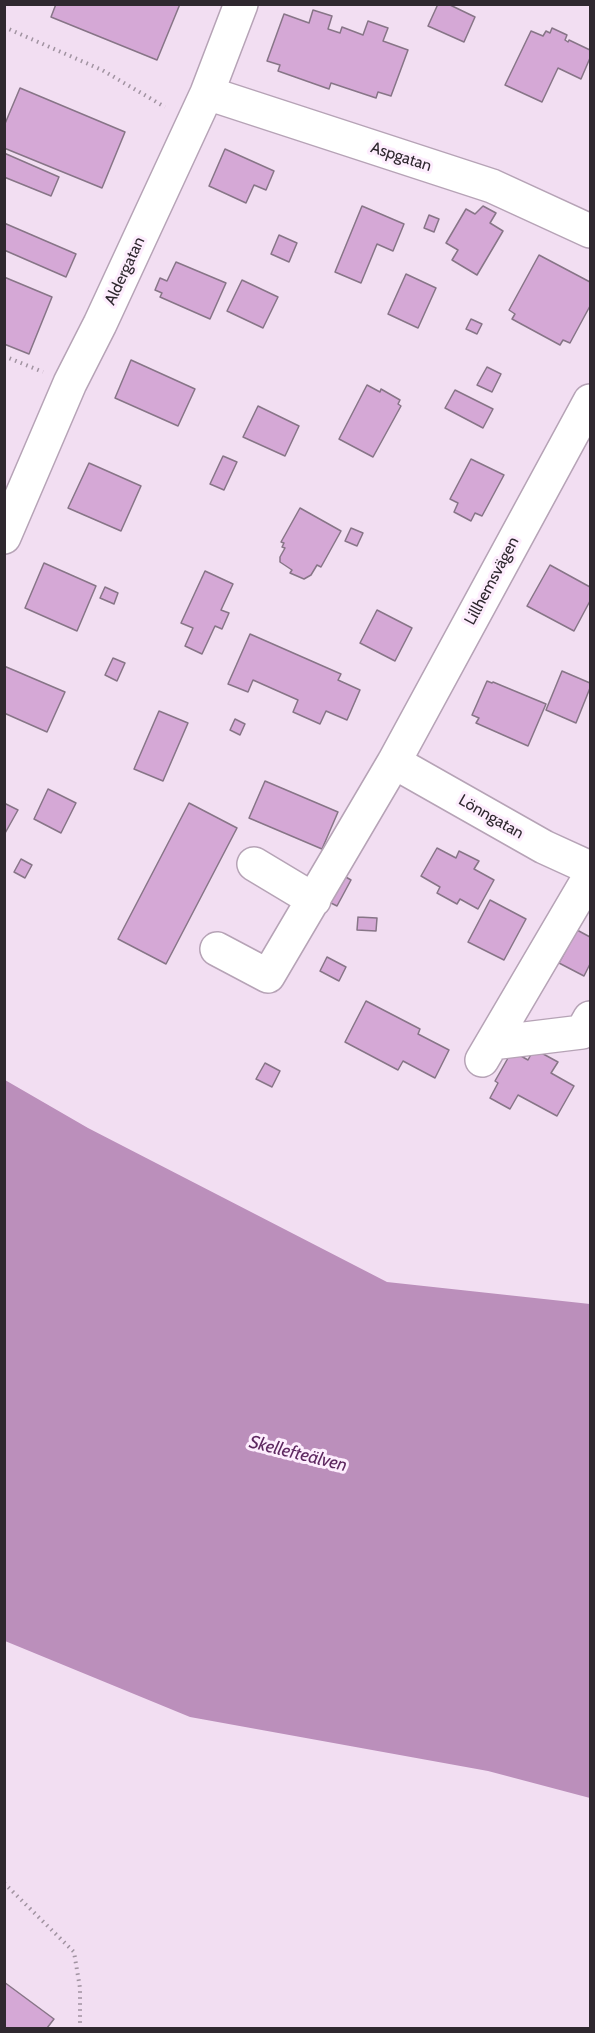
<!DOCTYPE html>
<html>
<head>
<meta charset="utf-8">
<style>
  body { margin:0 }
  #map { position:relative; width:595px; height:2033px; overflow:hidden; background:#f2def2; font-family:Cabin,sans-serif }
  canvas { display:block }
  .frame { position:absolute; inset:0; border:6px solid #2f282f; pointer-events:none }
</style>
</head>
<body>
<div id="map">
<canvas width="595" height="2033"></canvas>
<div class="frame"></div>
</div>
<script>
const c = document.querySelector('canvas').getContext('2d');
c.lineJoin = 'round';
function fill(path, color) {
  c.fillStyle = color;
  c.fill(path, 'evenodd');
}
function toPath(rows) {
  const path = new Path2D();
  for (const r of rows) {
    path.moveTo(r[0], r[1]);
    for (let i = 2; i < r.length; i += 2) path.lineTo(r[i], r[i + 1]);
  }
  return path;
}
function trace(path, color, width, dash) {
  c.strokeStyle = color;
  c.lineWidth = width;
  c.lineCap = dash ? 'butt' : 'round';
  c.setLineDash(dash || []);
  c.stroke(path);
}
function write(font, color, halo, rows, align = 'center') {
  c.font = font + ' Cabin,sans-serif';
  c.lineWidth = 6;
  c.setLineDash([]);
  c.textBaseline = 'middle';
  c.strokeStyle = halo;
  c.fillStyle = color;
  for (const [text, x, y, turn = 0] of rows) {
    c.save();
    c.translate(x, y);
    c.rotate((+turn || 0) * Math.PI / 180);
    c.textAlign = isNaN(turn) ? turn : align;
    if (halo) c.strokeText(text, 0, 0);
    c.fillText(text, 0, 0);
    c.restore();
  }
}
const water = toPath([
  [5,1080,88,1128,387,1282,590,1304,590,1798,488,1771,190,1717,5,1641]
]);
const building = toPath([
  [56,4,180,4,157,60,51,17,56,4],
  [438,4,448,4,475,17,464,42,428,26,438,4],
  [313,10,332,16,328,29,340,33,342,27,363,35,368,21,388,28,383,41,408,50,391,96,378,92,376,98,331,83,329,89,278,71,280,65,267,61,284,14,309,23,313,10],
  [552,28,567,35,565,40,568,42,569,40,590,50,590,58,581,79,558,68,542,102,505,85,531,31,543,36,546,31,550,33,552,28],
  [20,88,125,132,102,188,4,148,4,126,20,88],
  [225,149,274,171,266,190,254,185,246,203,209,186,225,149],
  [4,153,59,177,51,196,4,177,4,153],
  [362,206,404,224,393,251,377,244,361,283,335,272,362,206],
  [483,206,496,213,490,223,503,231,477,275,452,260,458,250,446,243,466,209,475,214,483,206],
  [429,215,439,219,434,232,424,228,429,215],
  [4,223,76,254,66,277,4,250,4,223],
  [279,235,297,243,289,262,271,254,279,235],
  [539,255,590,282,590,306,570,343,563,340,560,345,512,319,515,314,509,310,539,255],
  [176,262,226,283,210,319,160,297,162,293,155,290,160,278,167,281,176,262],
  [406,274,436,288,418,328,388,314,406,274],
  [4,277,52,297,29,354,4,344,4,277],
  [242,280,278,297,263,328,227,311,242,280],
  [471,319,482,324,477,334,466,329,471,319],
  [131,360,195,389,178,426,115,398,131,360],
  [487,367,501,374,492,392,477,385,487,367],
  [367,385,380,392,381,389,400,400,398,404,401,406,373,457,339,439,367,385],
  [455,390,493,409,483,428,445,408,455,390],
  [258,406,299,426,285,456,243,437,258,406],
  [223,456,237,462,224,490,210,484,223,456],
  [471,459,504,475,482,516,475,513,471,521,454,512,458,503,450,499,471,459],
  [89,463,141,486,121,531,68,508,89,463],
  [300,508,341,531,321,567,317,565,311,575,304,579,290,573,292,570,280,562,280,557,285,548,282,547,284,543,281,542,300,508],
  [351,528,363,533,357,546,345,541,351,528],
  [44,563,96,586,77,631,25,608,44,563],
  [550,565,590,587,590,601,574,631,527,606,550,565],
  [205,571,233,584,221,610,229,613,222,629,215,626,202,654,185,646,193,628,181,623,205,571],
  [105,587,118,593,114,604,100,598,105,587],
  [377,610,412,628,395,661,360,643,377,610],
  [250,634,341,674,338,680,360,690,347,720,326,711,320,724,293,712,298,700,253,680,248,692,228,684,250,634],
  [113,658,125,663,117,681,105,675,113,658],
  [4,666,65,692,47,732,4,713,4,666],
  [562,671,590,683,590,688,576,723,546,710,562,671],
  [487,681,492,683,493,682,546,704,528,746,476,723,479,718,472,715,487,681],
  [159,711,188,723,163,781,134,769,159,711],
  [235,719,245,724,240,735,230,730,235,719],
  [265,781,338,812,322,849,249,818,265,781],
  [48,789,76,803,61,833,34,819,48,789],
  [4,803,18,810,4,835,4,803],
  [189,803,237,828,166,964,118,939,189,803],
  [437,848,456,858,459,851,479,861,474,869,494,880,478,909,460,899,457,904,437,893,440,887,421,876,437,848],
  [21,859,32,865,25,878,14,872,21,859],
  [339,873,351,880,337,906,325,900,339,873],
  [490,900,526,919,504,960,468,942,490,900],
  [358,917,377,918,376,931,357,930,358,917],
  [577,930,590,937,590,964,584,976,559,963,577,930],
  [327,957,346,967,339,981,320,971,327,957],
  [366,1001,420,1029,418,1034,449,1050,435,1078,403,1061,398,1070,345,1042,366,1001],
  [534,1049,558,1062,551,1073,574,1086,557,1116,518,1095,510,1109,490,1098,498,1083,495,1081,512,1051,528,1060,534,1049],
  [265,1063,280,1071,272,1087,256,1079,265,1063],
  [4,1982,54,2019,47,2028,4,2028,4,1982]
]);
const path = toPath([
  [4,27,102,70,165,107],
  [4,356,43,372],
  [4,1883,74,1952,80,1988,80,2028]
]);
const minor = toPath([
  [207,93,492,186,590,231],
  [4,537,70,383,100,324,207,93,241,4],
  [394,762,544,847,590,868],
  [254,864,314,900],
  [217,949,268,976,394,762,590,401],
  [492,1043,582,1032,590,1018],
  [482,1060,590,876]
]);
const streetNames = [
  ["Aspgatan",401,157,18],
  ["Aldergatan",125,271,-65],
  ["Lillhemsvägen",492,581,-62],
  ["Lönngatan",491,817,30]
];
const waterNames = [
  ["Skellefteälven",298,1454,14]
];
fill(water, '#bb8fbb');
fill(building, '#d5a8d6');
trace(building, '#877587', 1.5);
trace(minor, '#b6a3b6', 36);
trace(path, '#a193a1', 4, [1.5, 4.5]);
trace(minor, '#fff', 33);
write('16px', '#2f282f', '#fdedfd', streetNames);
write('italic 18px', '#5d275f', '#fdedfd', waterNames);
</script>
</body>
</html>
